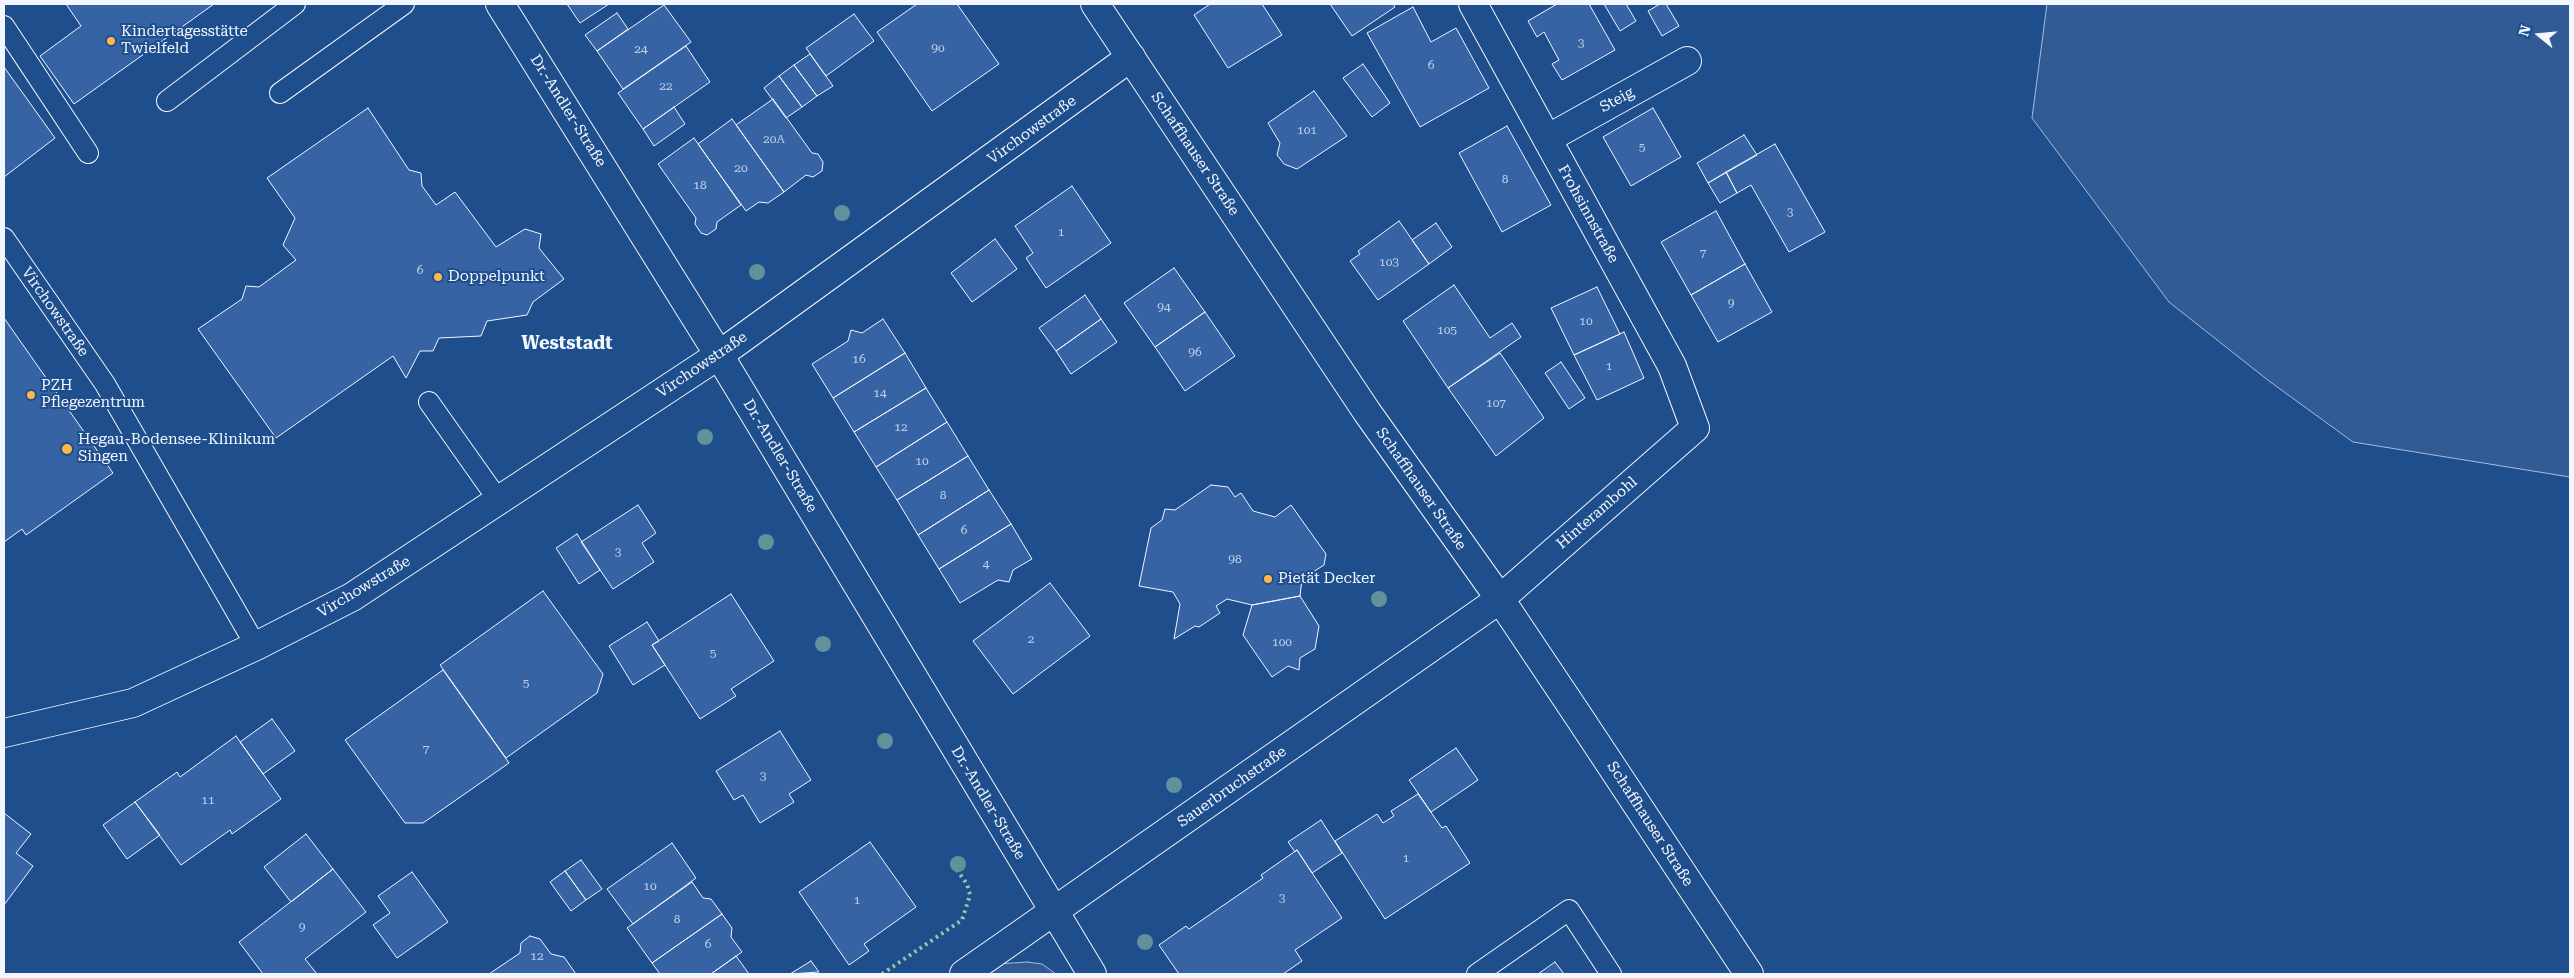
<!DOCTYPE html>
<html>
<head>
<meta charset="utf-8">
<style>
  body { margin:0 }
  #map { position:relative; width:2574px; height:978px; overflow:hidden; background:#1f4e8c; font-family:"Roboto Serif",serif }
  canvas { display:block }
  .frame { position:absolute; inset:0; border:5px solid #f2f6ff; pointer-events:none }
  .north { position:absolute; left:2514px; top:10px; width:50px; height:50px; -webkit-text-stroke:4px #1f4e8c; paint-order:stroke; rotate:287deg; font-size:14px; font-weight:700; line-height:20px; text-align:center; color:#f2f6ff }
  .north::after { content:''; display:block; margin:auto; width:18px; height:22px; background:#f2f6ff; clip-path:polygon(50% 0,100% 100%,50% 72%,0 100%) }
</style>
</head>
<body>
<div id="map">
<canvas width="2574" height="978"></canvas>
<div class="frame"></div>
<div class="north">N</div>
</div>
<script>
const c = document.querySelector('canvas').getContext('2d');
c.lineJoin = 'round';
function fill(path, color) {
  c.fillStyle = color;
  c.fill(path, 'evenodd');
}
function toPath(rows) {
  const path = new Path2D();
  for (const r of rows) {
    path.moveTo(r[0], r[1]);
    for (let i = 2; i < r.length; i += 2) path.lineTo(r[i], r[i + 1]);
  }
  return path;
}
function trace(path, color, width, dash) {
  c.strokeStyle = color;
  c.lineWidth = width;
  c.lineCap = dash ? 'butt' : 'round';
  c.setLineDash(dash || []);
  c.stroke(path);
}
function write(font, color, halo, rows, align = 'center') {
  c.font = font + ' "Roboto Serif",serif';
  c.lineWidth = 4;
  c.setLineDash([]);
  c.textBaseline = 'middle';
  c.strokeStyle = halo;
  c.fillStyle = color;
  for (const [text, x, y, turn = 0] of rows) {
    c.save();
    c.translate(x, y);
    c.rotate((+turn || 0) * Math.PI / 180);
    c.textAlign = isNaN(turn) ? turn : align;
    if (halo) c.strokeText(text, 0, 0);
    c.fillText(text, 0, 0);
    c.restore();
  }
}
const green = toPath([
  [2047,4,2570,4,2570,477,2353,442,2269,381,2169,302,2032,118,2047,4],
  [1027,962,1042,964,1056,974,979,974,997,964,1027,962]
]);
const building = toPath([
  [66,4,214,4,74,104,40,56,81,26,66,4],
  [567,4,609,4,580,23,567,4],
  [917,4,957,4,999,64,932,111,877,32,917,4],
  [1210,4,1262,4,1282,35,1228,68,1194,15,1210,4],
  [1330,4,1393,4,1395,7,1352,36,1330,4],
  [1557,4,1589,4,1615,50,1562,80,1552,64,1559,60,1544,32,1537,37,1528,21,1557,4],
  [1604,4,1626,4,1636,21,1620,31,1604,4],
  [1660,4,1666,4,1679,26,1662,36,1648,11,1660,4],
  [664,5,691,42,623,89,597,51,664,5],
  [1413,7,1431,42,1456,28,1489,88,1420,127,1367,33,1413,7],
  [617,13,628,29,597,51,585,35,617,13],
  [854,14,874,41,826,76,806,48,854,14],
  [686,46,710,82,643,129,618,93,686,46],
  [810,54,833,86,817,96,794,65,810,54],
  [1363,64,1390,103,1372,117,1343,78,1363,64],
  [794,65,817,96,802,107,779,76,794,65],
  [4,67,55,138,4,177,4,67],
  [779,76,802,107,786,118,764,88,779,76],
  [1314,91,1347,136,1297,169,1284,164,1277,155,1280,143,1268,123,1314,91],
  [773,99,812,153,818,154,823,162,822,171,813,177,806,175,784,192,736,125,773,99],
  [674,107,685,124,654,146,643,129,674,107],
  [368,108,409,170,421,173,422,186,436,205,455,192,496,247,525,229,541,234,539,248,564,279,533,302,527,315,487,321,481,336,439,338,433,351,420,351,406,378,393,356,276,438,198,329,242,299,246,286,259,287,296,260,283,245,295,218,267,178,368,108],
  [1653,108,1681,157,1631,186,1603,137,1653,108],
  [732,119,784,192,768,203,759,202,746,211,698,144,732,119],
  [1507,126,1551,205,1502,232,1459,153,1507,126],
  [1744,135,1757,155,1708,183,1697,163,1744,135],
  [694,138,741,205,717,222,716,229,707,235,701,233,695,224,696,218,658,164,694,138],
  [1775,144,1825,232,1789,252,1751,185,1737,193,1726,172,1775,144],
  [1726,172,1737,193,1720,203,1708,183,1726,172],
  [1072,186,1111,243,1046,288,1026,258,1033,253,1015,226,1072,186],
  [1716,211,1745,264,1691,295,1661,242,1716,211],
  [1399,221,1429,264,1378,300,1350,261,1360,254,1358,251,1399,221],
  [1436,223,1452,247,1429,264,1412,240,1436,223],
  [995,239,1017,269,972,302,951,273,995,239],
  [1745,264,1772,312,1718,342,1691,295,1745,264],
  [1174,268,1205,312,1155,347,1124,303,1174,268],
  [1454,285,1490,338,1512,323,1521,337,1448,388,1403,321,1454,285],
  [1597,287,1620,334,1574,355,1551,308,1597,287],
  [1085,295,1101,319,1056,351,1039,328,1085,295],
  [1205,312,1235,356,1185,391,1155,347,1205,312],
  [4,318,113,473,26,535,22,529,4,542,4,318],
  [883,319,905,353,833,398,812,364,848,341,851,330,862,333,883,319],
  [1101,319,1117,342,1071,374,1056,351,1101,319],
  [1624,332,1644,378,1597,400,1574,355,1624,332],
  [905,353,926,388,854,432,833,398,905,353],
  [1500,353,1544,418,1496,456,1448,388,1500,353],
  [1561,362,1585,398,1569,409,1545,373,1561,362],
  [926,388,947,422,876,467,854,432,926,388],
  [947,422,968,456,897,500,876,467,947,422],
  [968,456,989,490,918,535,897,500,968,456],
  [1211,485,1228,487,1235,497,1241,493,1253,511,1275,517,1291,505,1326,554,1324,565,1302,579,1300,596,1252,605,1227,599,1216,606,1220,613,1199,627,1195,626,1174,639,1180,604,1173,592,1139,586,1151,528,1162,520,1165,509,1175,510,1211,485],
  [989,490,1011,524,939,569,918,535,989,490],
  [638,505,656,533,642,543,654,562,613,589,581,542,638,505],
  [1011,524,1032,559,1013,570,1009,582,998,580,960,603,939,569,1011,524],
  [577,534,600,570,579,584,556,548,577,534],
  [1050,583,1090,636,1013,694,973,641,1050,583],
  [543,591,603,674,597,693,506,758,440,665,543,591],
  [731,594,774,661,731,689,736,696,700,719,652,645,731,594],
  [1300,596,1319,626,1315,649,1300,658,1299,670,1288,666,1272,677,1243,635,1252,605,1300,596],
  [647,622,659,641,652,645,665,665,633,685,609,646,647,622],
  [443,670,509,763,423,823,405,823,345,740,443,670],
  [272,719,295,751,263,774,240,742,272,719],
  [780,731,811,780,789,794,794,802,760,823,743,795,734,800,716,771,780,731],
  [236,736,281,799,232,834,230,830,181,865,135,802,177,772,180,777,236,736],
  [1456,748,1478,780,1431,812,1409,780,1456,748],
  [1418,794,1442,828,1446,826,1470,863,1385,919,1335,841,1377,814,1383,823,1394,816,1391,811,1418,794],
  [135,802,160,835,127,859,103,825,135,802],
  [4,813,31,834,16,853,33,866,4,905,4,813],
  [1321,820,1342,853,1312,873,1297,850,1295,852,1288,842,1321,820],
  [306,834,333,869,291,902,264,867,306,834],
  [870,842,916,907,864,944,869,951,849,965,799,892,870,842],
  [672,843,696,878,633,924,607,889,672,843],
  [1297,850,1342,918,1295,950,1302,961,1283,974,1179,974,1159,945,1186,926,1189,929,1263,878,1261,875,1297,850],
  [581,860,602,889,586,900,565,871,581,860],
  [333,869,366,912,305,959,317,974,263,974,239,942,333,869],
  [565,871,586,900,571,911,550,882,565,871],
  [412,872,448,922,397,958,373,925,390,913,378,896,412,872],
  [692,882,703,898,711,899,722,914,652,963,627,928,692,882],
  [722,914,732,928,731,937,742,952,711,974,660,974,652,963,722,914],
  [530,936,540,939,551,954,564,957,576,974,489,974,520,953,521,943,530,936],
  [736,956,749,974,711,974,736,956],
  [811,961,819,972,790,974,811,961],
  [1555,962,1564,974,1538,974,1555,962]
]);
const lane = toPath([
  [4,26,88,153],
  [280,93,404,4],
  [167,101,295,4],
  [4,238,105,384,256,646],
  [429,402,499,501],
  [1477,974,1569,910,1611,974]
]);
const street = toPath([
  [500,4,719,355,1092,974],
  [1547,139,1687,61],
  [4,733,133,703,256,646,352,597,719,355,1131,57],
  [964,974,1500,599,1695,428,1672,366,1473,4]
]);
const primary = toPath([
  [1095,4,1367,412,1500,599,1579,717,1749,974]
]);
const hedge = toPath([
  [882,974,962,920,970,895,967,884,952,863]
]);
const trees = [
  [842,213],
  [757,272],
  [705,437],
  [766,542],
  [1379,599],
  [823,644],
  [885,741],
  [1174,785],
  [958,864],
  [1145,942]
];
const markers = [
  [111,41,5,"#ffb74d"],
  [438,277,5,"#ffb74d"],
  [31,395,5,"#ffb74d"],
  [67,449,6,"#ffb74d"],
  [1268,579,5,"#ffb74d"]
];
const numberNames = [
  ["3",1581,43],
  ["90",938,48],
  ["24",641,49],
  ["6",1431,65],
  ["22",666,86],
  ["101",1307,130],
  ["20A",774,139],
  ["5",1642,147],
  ["20",741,168],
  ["8",1505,179],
  ["18",700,185],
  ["3",1790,212],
  ["1",1061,232],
  ["7",1703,253],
  ["103",1389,262],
  ["6",420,270],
  ["9",1731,303],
  ["94",1164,307],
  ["10",1586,321],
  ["105",1447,330],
  ["96",1195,352],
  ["16",859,359],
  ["1",1609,366],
  ["14",880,393],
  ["107",1496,403],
  ["12",901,427],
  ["10",922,461],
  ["8",943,495],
  ["6",964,530],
  ["3",618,552],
  ["98",1235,559],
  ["4",986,564],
  ["2",1031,639],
  ["100",1282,642],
  ["5",713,653],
  ["5",526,683],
  ["7",426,749],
  ["3",763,776],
  ["11",208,800],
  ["1",1406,858],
  ["10",650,886],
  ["3",1282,898],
  ["1",857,900],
  ["8",677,919],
  ["9",302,927],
  ["6",708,944],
  ["12",537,956]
];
const poiNames = [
  ["Kindertagesstätte",121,32],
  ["Twielfeld",121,49],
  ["Doppelpunkt",448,277],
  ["PZH",41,386],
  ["Pflegezentrum",41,403],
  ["Hegau-Bodensee-Klinikum",78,440],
  ["Singen",78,457],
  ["Pietät Decker",1278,579]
];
const streetNames = [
  ["Steig",1617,100,-29],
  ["Dr.-Andler-Straße",568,111,58],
  ["Virchowstraße",1032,130,-36],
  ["Schaffhauser Straße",1195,154,56],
  ["Frohsinnstraße",1588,214,61],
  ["Virchowstraße",55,312,55],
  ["Virchowstraße",702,365,-34],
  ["Dr.-Andler-Straße",780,456,59],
  ["Schaffhauser Straße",1421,489,55],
  ["Hinterambohl",1597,513,-41],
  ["Virchowstraße",364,587,-31],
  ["Sauerbruchstraße",1232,787,-35],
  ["Dr.-Andler-Straße",988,803,59],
  ["Schaffhauser Straße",1650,824,57]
];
const quarterNames = [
  ["Weststadt",567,344]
];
fill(green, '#305b95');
trace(green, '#a8bbd7', 1);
fill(building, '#3563a3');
trace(building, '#f2f6ff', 1);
trace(lane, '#f2f6ff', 22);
trace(street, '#f2f6ff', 30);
trace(primary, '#f2f6ff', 30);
trace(lane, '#1f4e8c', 20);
trace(street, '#1f4e8c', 28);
trace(primary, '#1f4e8c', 28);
trace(hedge, '#97c8a6', 4, [2.5, 4]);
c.fillStyle = '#61919a';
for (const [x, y] of trees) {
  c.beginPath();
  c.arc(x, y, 8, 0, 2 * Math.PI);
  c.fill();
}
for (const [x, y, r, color] of markers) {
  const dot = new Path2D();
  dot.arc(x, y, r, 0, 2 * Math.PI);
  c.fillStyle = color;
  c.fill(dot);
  trace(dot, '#1f4e8c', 2);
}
write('12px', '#c3d1e8', null, numberNames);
write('15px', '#f2f6ff', '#1f4e8c', poiNames, 'left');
write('15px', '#f2f6ff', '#1f4e8c', streetNames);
write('bold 18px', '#f2f6ff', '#1f4e8c', quarterNames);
</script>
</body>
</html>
